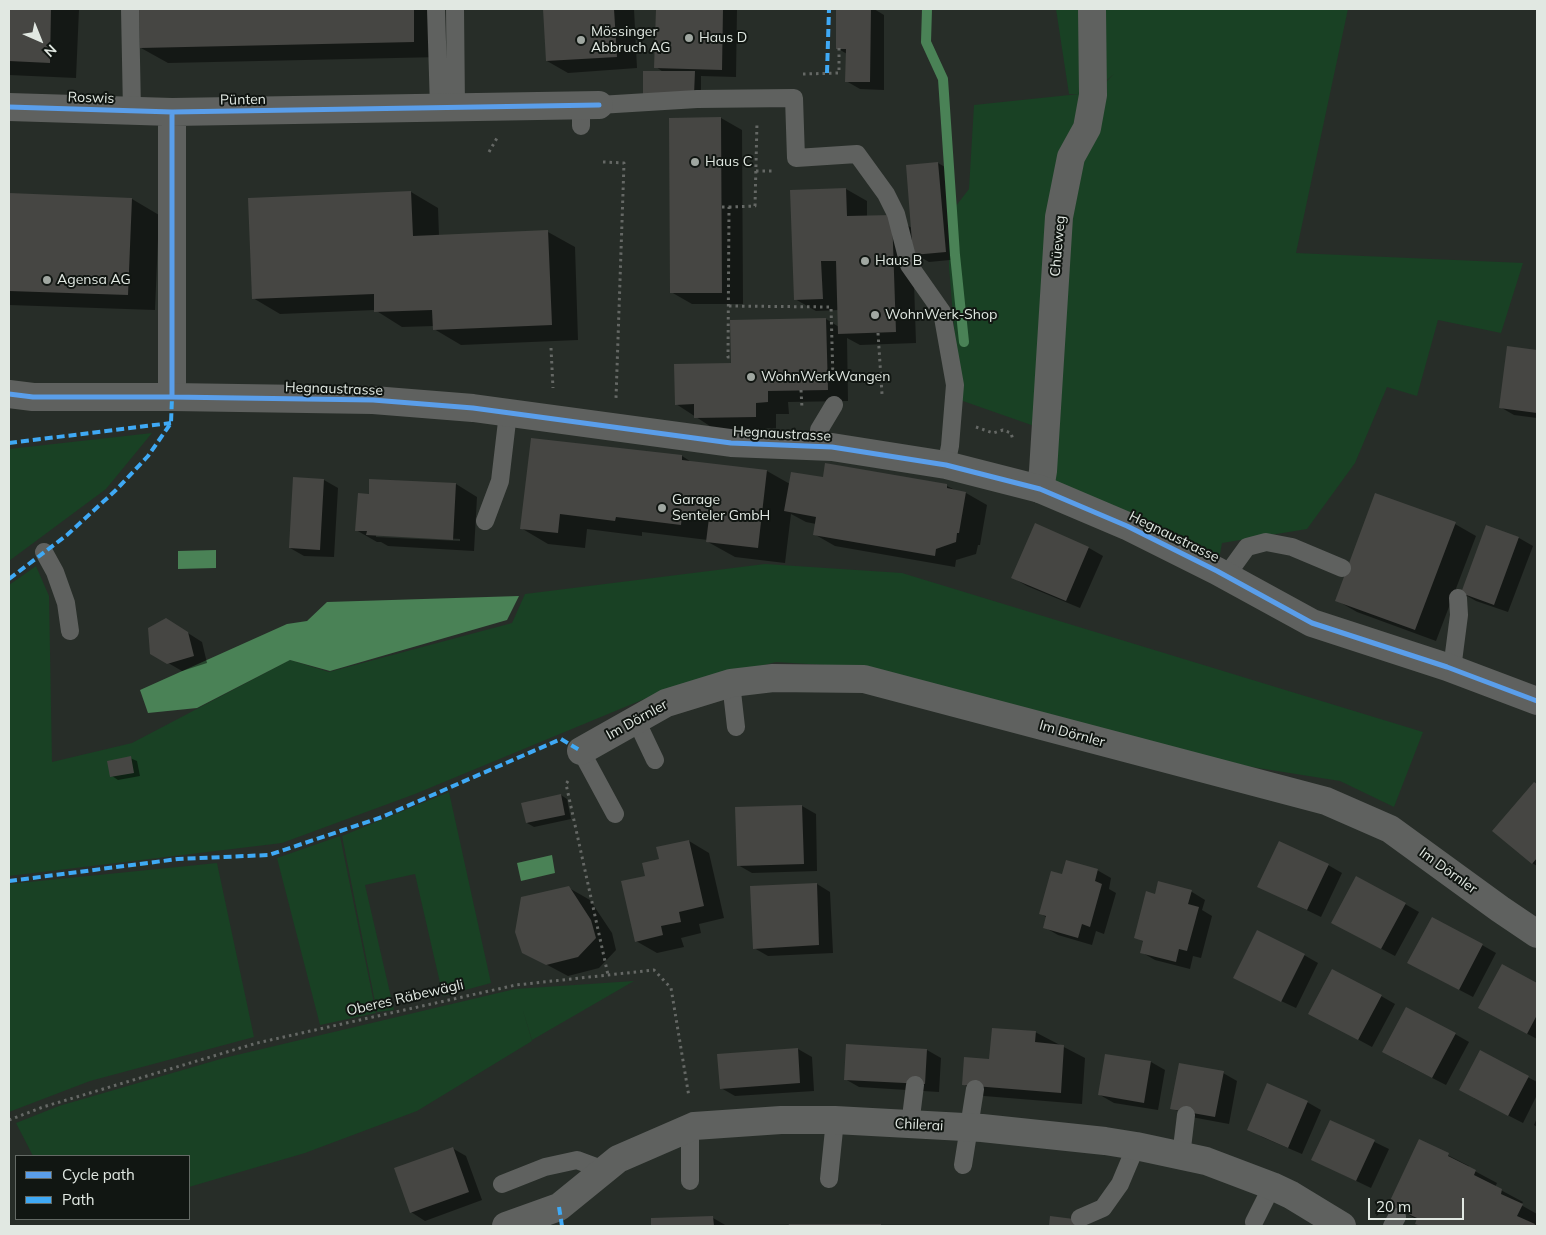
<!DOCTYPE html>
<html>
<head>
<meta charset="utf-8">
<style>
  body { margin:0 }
  #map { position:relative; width:1546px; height:1235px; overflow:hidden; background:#272d28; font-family:Mulish,sans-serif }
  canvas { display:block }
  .frame { position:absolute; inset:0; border:10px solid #e1e8e2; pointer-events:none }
  .legend { position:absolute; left:15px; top:1155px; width:175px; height:65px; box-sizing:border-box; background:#111612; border:1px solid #646a65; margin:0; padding:6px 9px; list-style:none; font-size:15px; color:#e1e8e2 }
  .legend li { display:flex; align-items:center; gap:10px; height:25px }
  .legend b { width:25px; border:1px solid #646a65 }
  .north { position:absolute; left:15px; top:15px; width:50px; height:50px; -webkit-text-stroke:4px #111612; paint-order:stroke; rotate:136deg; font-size:14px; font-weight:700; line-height:20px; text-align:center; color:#e1e8e2 }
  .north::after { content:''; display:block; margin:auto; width:18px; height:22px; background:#e1e8e2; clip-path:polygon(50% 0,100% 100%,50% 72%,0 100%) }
  .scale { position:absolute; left:1368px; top:1198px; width:96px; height:22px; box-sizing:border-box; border:2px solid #e1e8e2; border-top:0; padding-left:6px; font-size:15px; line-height:18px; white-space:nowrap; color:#e1e8e2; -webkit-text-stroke:4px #111612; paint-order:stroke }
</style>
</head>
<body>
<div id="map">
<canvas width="1546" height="1235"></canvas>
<div class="frame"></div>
<ul class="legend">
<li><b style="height:6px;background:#5a9eea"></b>Cycle path</li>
<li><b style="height:6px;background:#3fa9f5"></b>Path</li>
</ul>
<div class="north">N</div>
<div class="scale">20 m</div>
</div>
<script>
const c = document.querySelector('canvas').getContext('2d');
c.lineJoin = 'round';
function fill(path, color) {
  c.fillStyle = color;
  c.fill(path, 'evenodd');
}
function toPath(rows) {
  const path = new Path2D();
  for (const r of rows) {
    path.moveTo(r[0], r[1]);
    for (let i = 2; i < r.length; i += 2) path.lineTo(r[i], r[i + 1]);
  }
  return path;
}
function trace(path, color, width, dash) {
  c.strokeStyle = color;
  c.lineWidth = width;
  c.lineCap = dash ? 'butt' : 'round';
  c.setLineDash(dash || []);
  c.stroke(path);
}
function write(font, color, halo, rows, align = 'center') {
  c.font = font + ' Mulish,sans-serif';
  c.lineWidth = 4;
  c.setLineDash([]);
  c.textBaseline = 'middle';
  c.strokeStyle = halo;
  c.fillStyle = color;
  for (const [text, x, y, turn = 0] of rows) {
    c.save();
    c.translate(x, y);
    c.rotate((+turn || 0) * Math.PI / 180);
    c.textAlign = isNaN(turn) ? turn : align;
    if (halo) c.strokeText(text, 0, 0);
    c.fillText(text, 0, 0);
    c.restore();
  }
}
const green = toPath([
  [1056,9,1348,9,1296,253,1523,263,1501,333,1438,320,1417,396,1387,387,1355,463,1307,529,1222,543,1217,571,1127,526,1040,489,1043,471,1059,217,1093,95,1114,74,1092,93,1082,94,1076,129,1063,159,1052,220,1040,428,960,400,949,267,949,215,969,189,974,105,1079,94,1069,94],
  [152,433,106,489,9,561,9,449],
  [765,564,902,573,1423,732,1394,807,1340,781,1233,764,872,668,776,662,666,690,415,794,282,843,9,876,9,585,36,566,49,596,52,762,132,743,290,660,329,672,512,623,525,594],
  [449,792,491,983,443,996,415,874,365,885,394,1010,377,1012,342,836],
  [340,836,376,1013,320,1025,277,858],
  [217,863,254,1037,90,1081,9,1112,9,884],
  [634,981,532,1040,522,1007,532,1041,417,1111,305,1153,189,1187,189,1156,33,1156,16,1123,59,1106,224,1058,515,989]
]);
const water = toPath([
  [216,550,216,568,178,569,178,551],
  [519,596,507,620,330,671,290,660,197,708,148,713,140,690,287,624,307,621,327,602],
  [552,855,555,873,521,881,517,863]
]);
const shadow = toPath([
  [9,9,79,9,76,78,9,75],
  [140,9,440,9,441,57,168,63,141,48],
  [544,9,634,9,637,68,568,73,547,61],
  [657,9,737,9,736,77,701,76,701,98,656,67],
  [838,9,874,9,884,15,884,90,860,89,846,81,847,54,837,48],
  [721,118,742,130,743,304,692,304,671,292],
  [938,163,952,171,960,259,929,262,913,253,916,343,860,345,847,338,848,401,788,402,789,414,776,414,776,428,716,430,676,404,732,364,826,319,839,327,839,310,816,311,795,299,846,189,867,201,867,217,892,216,912,228,907,166],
  [411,192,438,208,439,236,548,232,575,247,578,340,461,345,434,329,434,326,402,327,375,310,280,314,253,298],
  [9,194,132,199,159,215,155,310,9,305],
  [1508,347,1537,351,1537,418,1514,415,1500,407],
  [532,439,682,456,693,463,767,471,790,484,824,478,947,486,957,491,966,493,987,505,980,545,978,545,976,554,956,560,955,567,835,546,814,534,816,524,806,522,791,514,785,563,735,557,708,542,708,540,642,532,642,536,587,529,585,548,548,544,521,528],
  [294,478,324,480,338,488,334,557,304,556,290,548],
  [371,480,456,484,477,497,474,551,388,546,381,542,377,542,356,530,370,495],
  [376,534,460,539,460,541,376,537],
  [1455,524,1476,536,1436,641,1357,612,1336,600],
  [1036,525,1089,548,1103,556,1080,608,1027,586,1013,578],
  [1487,527,1519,538,1533,546,1508,612,1476,601,1462,593],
  [180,628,202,642,207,663,182,671,151,653],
  [130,758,137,761,140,776,118,780,112,776],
  [1535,783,1537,785,1537,866,1532,863],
  [561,795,567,799,571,819,534,827,527,823],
  [802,806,816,814,817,871,752,873,738,865],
  [689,841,709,853,724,918,699,924,701,933,681,938,684,947,657,953,636,941,646,877,660,860],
  [1328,865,1342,873,1321,917,1259,887],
  [1097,870,1111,878,1109,889,1116,893,1104,934,1096,931,1092,945,1058,935,1044,927,1047,918,1040,913,1063,875],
  [1159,883,1192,892,1205,900,1202,910,1212,916,1201,958,1193,956,1190,969,1155,960,1141,952,1144,942,1135,937,1156,895],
  [817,884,830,892,833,953,768,956,754,948],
  [569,888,590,900,612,933,616,950,599,968,568,976,523,952],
  [1405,904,1419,912,1395,956,1346,930],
  [1482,945,1496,953,1473,997,1423,971],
  [1304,955,1318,963,1296,1008,1249,986],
  [1503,966,1537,984,1537,1039,1494,1016],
  [1381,996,1395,1004,1372,1047,1324,1021],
  [1035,1032,1085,1058,1082,1104,984,1096,963,1084,990,1060],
  [1455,1034,1469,1042,1446,1085,1397,1060],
  [847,1045,927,1050,941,1058,939,1092,859,1087,845,1079],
  [798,1049,812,1057,814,1091,735,1096,721,1088],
  [1480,1052,1537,1082,1537,1095,1523,1123,1474,1098],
  [1106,1055,1151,1062,1165,1070,1158,1110,1114,1103,1100,1095],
  [1223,1073,1237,1081,1229,1124,1186,1116,1172,1108],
  [1307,1102,1321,1110,1302,1154,1262,1137,1249,1129],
  [1537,1118,1537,1127,1534,1125],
  [1331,1121,1389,1149,1371,1188,1327,1167],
  [1420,1141,1469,1166,1469,1168,1497,1183,1495,1187,1523,1202,1521,1205,1537,1214,1537,1226,1422,1226,1417,1223,1418,1220,1389,1204],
  [452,1148,466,1156,482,1200,425,1221,411,1212],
  [1051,1217,1082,1222,1090,1226,1050,1226],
  [713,1218,727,1226,652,1226,652,1219],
  [790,1225,880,1225,883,1226,790,1226]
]);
const stream = toPath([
  [927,9,926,42,943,79,955,255,964,342]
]);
const building = toPath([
  [9,9,51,9,50,63,9,61],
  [139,9,414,9,414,42,140,48],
  [543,9,614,9,617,57,546,61],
  [656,9,723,9,722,70,654,68],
  [836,9,871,9,870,82,845,82,846,49,836,49],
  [643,71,695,71,694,95,643,95],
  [721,117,722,293,670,293,669,118],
  [938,162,946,252,913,255,906,165],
  [846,188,847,216,892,215,896,332,838,334,836,261,821,261,823,299,794,300,790,190],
  [411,191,413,236,548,230,552,325,433,330,432,310,374,312,374,294,252,299,248,198],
  [9,193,132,198,128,295,9,291],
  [826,318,828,390,768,391,768,402,756,403,756,417,694,418,694,404,675,405,674,364,731,363,730,320],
  [1507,346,1537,350,1537,413,1499,408],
  [531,438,682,455,682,460,767,470,758,548,706,542,709,518,682,515,681,525,616,517,615,521,560,514,558,533,520,529],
  [825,463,947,484,947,488,966,492,959,533,957,533,956,542,936,549,935,556,813,535,816,517,784,511,791,472,823,477],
  [293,477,324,479,320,550,289,548],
  [369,479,456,483,453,540,366,535,367,531,355,531,358,493,369,494],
  [1375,493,1456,522,1415,630,1335,601],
  [1035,523,1089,547,1066,601,1011,578],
  [1486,525,1519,537,1494,605,1461,593],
  [166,618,188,632,194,656,167,664,150,654,148,628],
  [131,756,134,773,110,777,107,761],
  [1534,782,1537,784,1537,858,1532,864,1492,831],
  [561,794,565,815,526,823,521,803],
  [802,805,804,864,737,866,735,807],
  [689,840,704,906,679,912,681,922,661,926,663,935,635,942,621,881,645,876,642,863,659,859,656,847],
  [1279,841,1329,864,1307,910,1257,887],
  [1066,860,1098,869,1095,881,1102,884,1090,927,1082,924,1078,938,1043,928,1046,916,1039,914,1051,871,1062,874],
  [1356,876,1406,903,1381,949,1331,923],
  [1158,881,1192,890,1188,904,1199,907,1187,951,1179,949,1176,962,1140,953,1143,941,1134,938,1146,891,1155,894],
  [817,883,819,945,753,949,750,886],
  [569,886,591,920,596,938,578,957,546,965,522,953,515,932,521,897],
  [1432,917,1483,944,1459,990,1407,963],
  [1257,930,1305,954,1281,1002,1233,978],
  [1502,964,1537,983,1537,1015,1527,1034,1478,1008],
  [1332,969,1382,995,1358,1040,1308,1014],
  [1406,1007,1456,1033,1432,1078,1382,1052],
  [992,1028,1036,1031,1035,1042,1064,1045,1061,1093,962,1085,964,1057,989,1059],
  [846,1044,927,1049,925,1084,844,1080],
  [798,1048,800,1083,720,1089,717,1054],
  [1480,1050,1529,1076,1508,1116,1459,1090],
  [1105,1054,1151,1061,1144,1103,1098,1095],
  [1179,1063,1224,1071,1215,1117,1170,1109],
  [1267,1083,1308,1101,1288,1148,1247,1130],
  [1330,1120,1375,1140,1356,1181,1311,1160],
  [1419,1139,1449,1153,1448,1156,1476,1170,1474,1175,1502,1189,1501,1194,1523,1204,1517,1216,1535,1224,1534,1226,1421,1226,1415,1224,1417,1218,1388,1205],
  [453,1147,469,1192,410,1213,394,1168],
  [713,1216,714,1226,651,1226,651,1218],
  [1050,1216,1082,1220,1082,1226,1049,1226],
  [789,1224,881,1224,881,1226,788,1226]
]);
const path = toPath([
  [803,74,839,73,839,48],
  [489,152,497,138],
  [603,162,624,163,616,398],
  [756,171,775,171],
  [722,207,729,207,728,357,731,357],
  [729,207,755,206,757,122],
  [729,306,831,307,833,380],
  [878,333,882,394],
  [551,348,553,388],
  [801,390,802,408],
  [976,427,993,433,1003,430,1011,433,1013,440],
  [568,781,566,784,608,975],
  [9,1120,43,1107,257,1043,516,985,654,970,671,988,689,1097]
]);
const service = toPath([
  [130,9,132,111],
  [436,9,439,108],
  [455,9,456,107],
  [581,105,581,126],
  [599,105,697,99,794,98,796,158,857,154,886,194,896,214,909,265,942,312,955,385,950,446,946,465],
  [819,447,819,430,834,405],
  [485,521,500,481,508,413],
  [44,552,55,572,66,603,70,631],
  [1226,576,1247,547,1266,542,1292,547,1342,568],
  [1452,669,1459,615,1458,598],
  [731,683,736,727],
  [636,720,655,760],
  [581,751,615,814],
  [910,1125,915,1085],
  [1181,1156,1186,1115],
  [963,1165,975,1089],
  [829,1179,835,1120],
  [690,1181,690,1128],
  [502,1184,545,1167,577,1160,604,1170],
  [1080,1218,1103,1208,1120,1184,1136,1146],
  [1254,1222,1272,1186],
  [1392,1226,1397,1217]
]);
const minor = toPath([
  [9,107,172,112],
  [172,397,172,112,599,105],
  [1040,489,1043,471,1059,217,1071,157,1087,128,1093,95,1092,9],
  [581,751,666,703,731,683,773,678,864,679,1326,801,1390,829,1500,909,1537,934],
  [506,1226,559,1207,618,1159,694,1126,781,1120,835,1120,982,1128,1105,1141,1136,1146,1206,1161,1272,1186,1291,1195,1342,1226]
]);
const tertiary = toPath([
  [9,394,33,397,172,397,373,400,473,408,731,443,832,447,946,465,1040,489,1127,526,1217,571,1312,623,1447,667,1537,701]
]);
const quiet = toPath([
  [827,73,829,9],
  [9,443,171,423],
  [9,579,67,535,116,490,148,456,171,423,172,397],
  [9,881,178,859,269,855,382,817,561,739,581,751],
  [559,1207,562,1226]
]);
const cycleway = toPath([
  [9,107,172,112],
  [9,394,33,397,172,397,373,400,473,408,731,443,832,447,946,465,1040,489,1127,526,1217,571,1312,623,1447,667,1537,701],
  [172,397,172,112,599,105]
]);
const markers = [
  [689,38,5,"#a0a7a1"],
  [581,40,5,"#a0a7a1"],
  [695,162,5,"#a0a7a1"],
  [865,261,5,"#a0a7a1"],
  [47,280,5,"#a0a7a1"],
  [875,315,5,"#a0a7a1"],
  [751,377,5,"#a0a7a1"],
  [662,508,5,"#a0a7a1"]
];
const poiNames = [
  ["Mössinger",591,32],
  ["Abbruch AG",591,48],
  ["Haus D",699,38],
  ["Haus C",705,162],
  ["Haus B",875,261],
  ["Agensa AG",57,280],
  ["WohnWerk-Shop",885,315],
  ["WohnWerkWangen",761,377],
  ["Garage",672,500],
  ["Senteler GmbH",672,516]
];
const streetNames = [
  ["Roswis",91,98,2],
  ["Pünten",243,100,-1],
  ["Chüeweg",1058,246,-85],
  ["Hegnaustrasse",334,389,2],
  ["Hegnaustrasse",782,434,3],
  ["Hegnaustrasse",1174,537,26],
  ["Im Dörnler",637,720,-29],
  ["Im Dörnler",1072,734,15],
  ["Im Dörnler",1448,871,36],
  ["Oberes Räbewägli",405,998,-13],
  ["Chilerai",919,1125,3]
];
fill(green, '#194124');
fill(water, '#4a8256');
fill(shadow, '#0007');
trace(stream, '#4a8256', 10);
fill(building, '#464643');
trace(path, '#656865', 3, [2.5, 4]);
trace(service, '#5f615f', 18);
trace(minor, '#5f615f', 28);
trace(tertiary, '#5f615f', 28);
trace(quiet, '#3fa9f5', 4, [8, 4]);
trace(cycleway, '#5a9eea', 5);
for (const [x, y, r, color] of markers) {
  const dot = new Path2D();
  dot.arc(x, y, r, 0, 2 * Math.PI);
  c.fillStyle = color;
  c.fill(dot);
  trace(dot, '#111612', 2);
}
write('14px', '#e1e8e2', '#111612', poiNames, 'left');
write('14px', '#e1e8e2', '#111612', streetNames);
</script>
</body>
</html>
